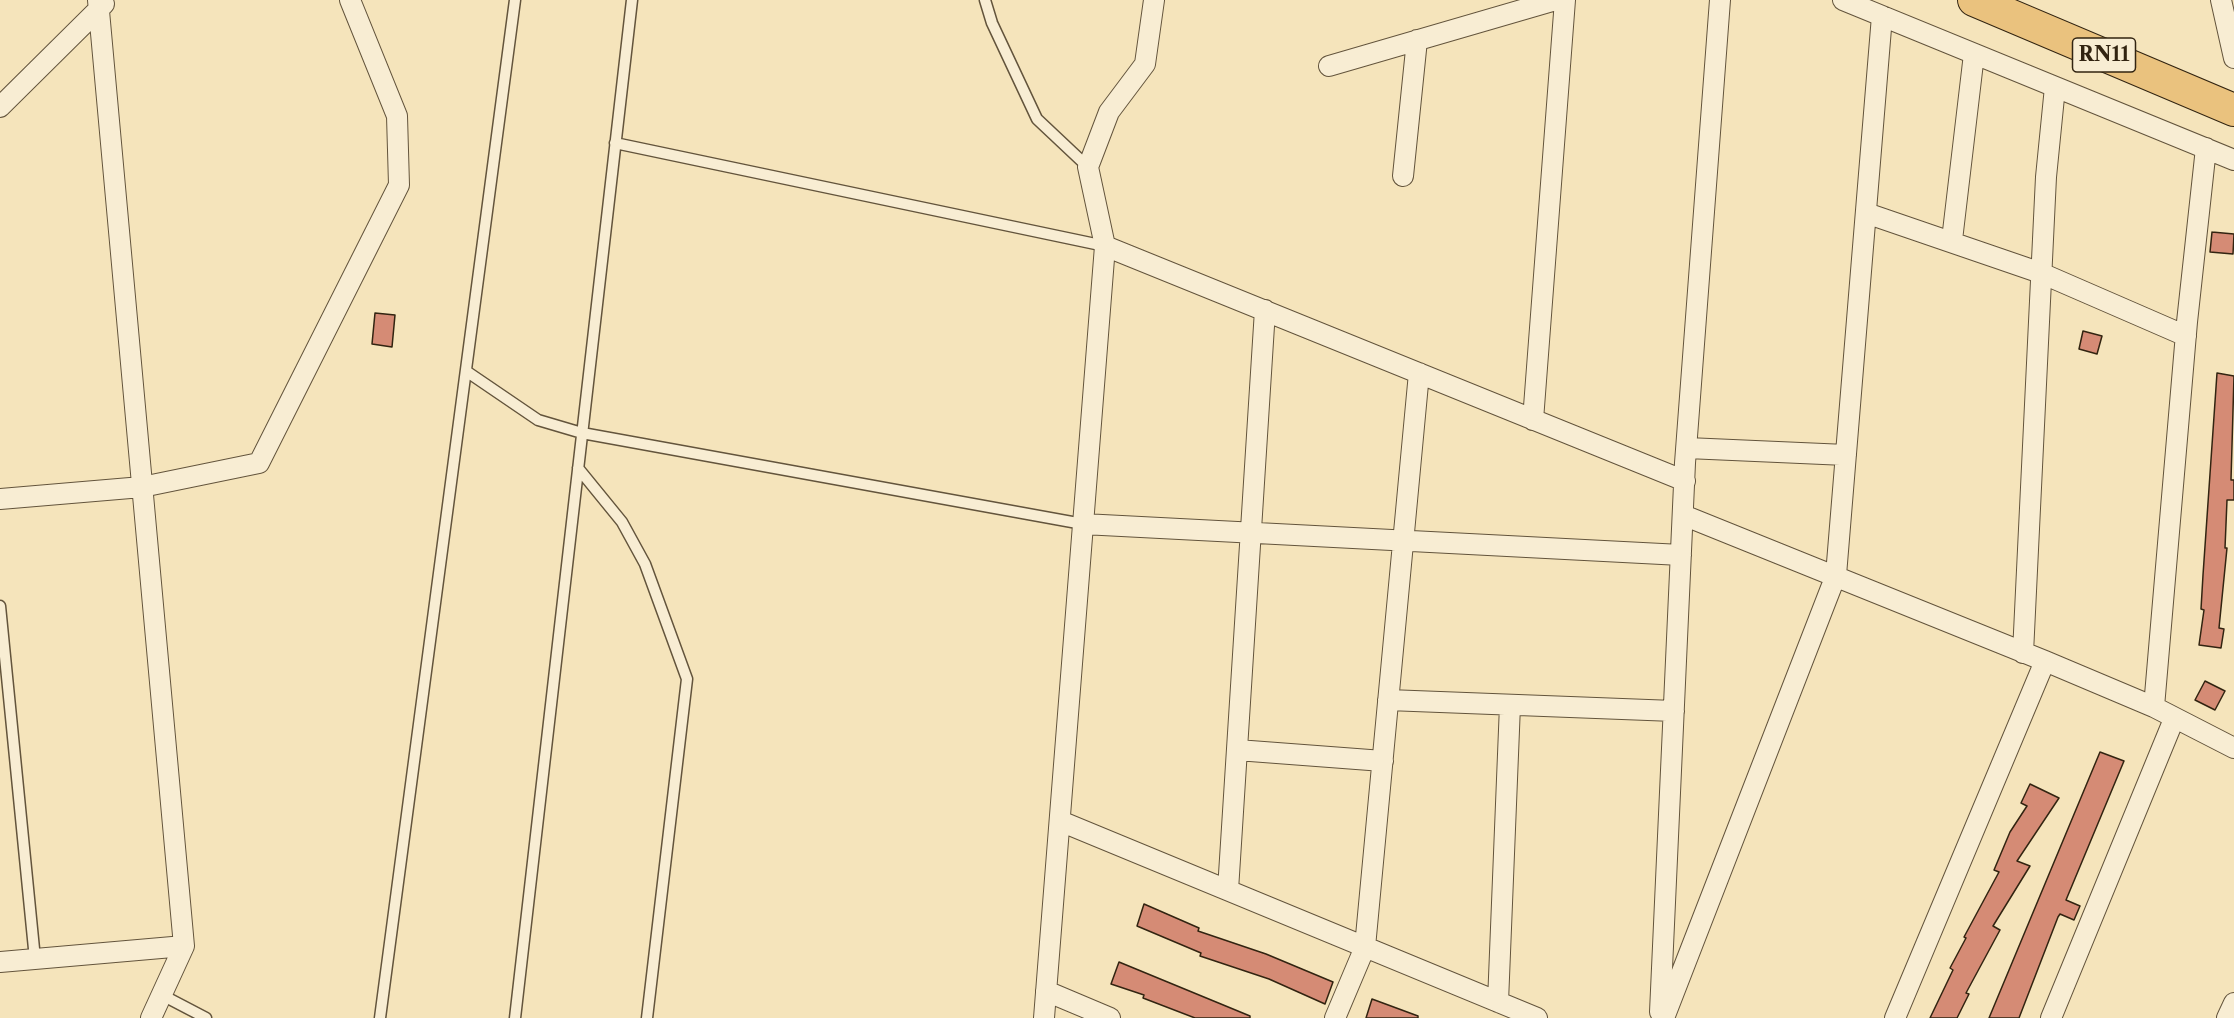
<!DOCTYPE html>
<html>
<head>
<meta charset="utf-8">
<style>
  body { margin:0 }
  canvas { display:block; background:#f5e4bb }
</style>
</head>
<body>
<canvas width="2234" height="1018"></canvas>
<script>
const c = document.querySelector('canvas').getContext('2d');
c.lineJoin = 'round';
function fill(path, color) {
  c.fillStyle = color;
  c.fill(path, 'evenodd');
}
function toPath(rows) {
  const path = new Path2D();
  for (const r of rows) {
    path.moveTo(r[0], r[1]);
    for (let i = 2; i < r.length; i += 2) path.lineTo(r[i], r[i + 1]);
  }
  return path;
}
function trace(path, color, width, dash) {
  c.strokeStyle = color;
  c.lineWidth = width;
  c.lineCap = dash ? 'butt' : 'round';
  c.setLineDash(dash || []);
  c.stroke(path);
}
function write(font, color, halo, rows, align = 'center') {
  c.font = font + ' "Libre Caslon Text",serif';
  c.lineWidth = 5;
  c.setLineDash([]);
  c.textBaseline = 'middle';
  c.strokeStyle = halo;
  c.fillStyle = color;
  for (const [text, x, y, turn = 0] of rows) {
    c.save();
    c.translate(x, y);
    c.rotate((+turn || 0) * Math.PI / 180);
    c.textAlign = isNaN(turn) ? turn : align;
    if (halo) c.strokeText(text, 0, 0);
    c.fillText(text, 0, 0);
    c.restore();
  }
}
const building = toPath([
  [2212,232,2234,234,2233,254,2210,252,2212,232],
  [375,313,395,315,392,347,372,344,375,313],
  [2083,331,2102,336,2097,354,2079,349,2083,331],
  [2217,373,2234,376,2231,480,2234,480,2234,500,2227,500,2225,548,2227,548,2219,628,2224,629,2221,648,2199,645,2204,610,2201,609,2203,575,2217,373],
  [2205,681,2225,691,2215,710,2195,700,2205,681],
  [2100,752,2124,761,2066,900,2080,906,2074,920,2060,914,2058,917,2019,1018,1989,1018,2100,752],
  [2030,784,2059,798,2017,861,2030,866,1993,926,2000,930,1966,993,1969,994,1957,1018,1930,1018,1953,970,1950,968,1966,938,1964,937,1999,872,1994,870,2010,832,2027,806,2021,803,2030,784],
  [1144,904,1199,928,1198,931,1266,954,1333,982,1325,1004,1269,979,1200,956,1201,953,1137,926,1144,904],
  [1119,962,1250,1016,1250,1018,1195,1018,1143,998,1144,995,1111,984,1119,962],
  [1372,999,1418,1016,1418,1018,1366,1018,1372,999]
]);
const lane = toPath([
  [985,0,992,23,1037,119,1088,167],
  [615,143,1105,246],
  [466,371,538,420,582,433,1083,524],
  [578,468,622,522,645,564,687,679,647,1018],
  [0,606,35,959],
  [162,995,206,1018],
  [380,1018,515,0],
  [515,1018,632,0]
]);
const street = toPath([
  [98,0,184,946,151,1018],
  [1843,0,2234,160],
  [2221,0,2234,58],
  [1329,66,1556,0],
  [0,107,104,4],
  [1403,176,1417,40],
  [1866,213,2041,273,2186,336],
  [1952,240,1974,54],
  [1105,246,1685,481],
  [1533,420,1565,0],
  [1687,448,1846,455],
  [0,499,142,487,259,463,399,185,397,116,350,0],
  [1683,515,2045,661,2154,707,2234,748],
  [1083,524,1681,555],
  [2023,653,2046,177,2055,87],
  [1388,700,1674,711],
  [2154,707,2187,322,2206,148],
  [1237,750,1383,761],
  [1060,821,1537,1018],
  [1228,890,1265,310],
  [0,962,184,946],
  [1046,991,1110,1018],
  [1498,1002,1510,705],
  [1660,1012,1685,463,1720,0],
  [1044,1018,1105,246,1088,167,1109,112,1145,64,1154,0],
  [1335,1018,1365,947,1419,373],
  [1664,1018,1836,575,1882,16],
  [1895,1018,2045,661],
  [2051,1018,2174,719],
  [2227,1018,2234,1003]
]);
const primary = toPath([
  [1974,0,2234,110]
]);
const shields = [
  [2104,55,63]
];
const shieldNames = [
  ["RN11",2104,55]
];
fill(building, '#d58b75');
trace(building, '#322411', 1.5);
trace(lane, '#63543c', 13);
trace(street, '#63543c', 22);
trace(primary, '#322411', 34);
trace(lane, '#f8edd3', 10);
trace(street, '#f8edd3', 20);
trace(primary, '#eac27e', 32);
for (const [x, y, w] of shields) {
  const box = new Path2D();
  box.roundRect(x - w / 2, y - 17, w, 34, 4.5);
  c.fillStyle = '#f8edd3';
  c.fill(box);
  trace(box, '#322411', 1.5);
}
write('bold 20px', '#322411', null, shieldNames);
</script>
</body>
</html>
